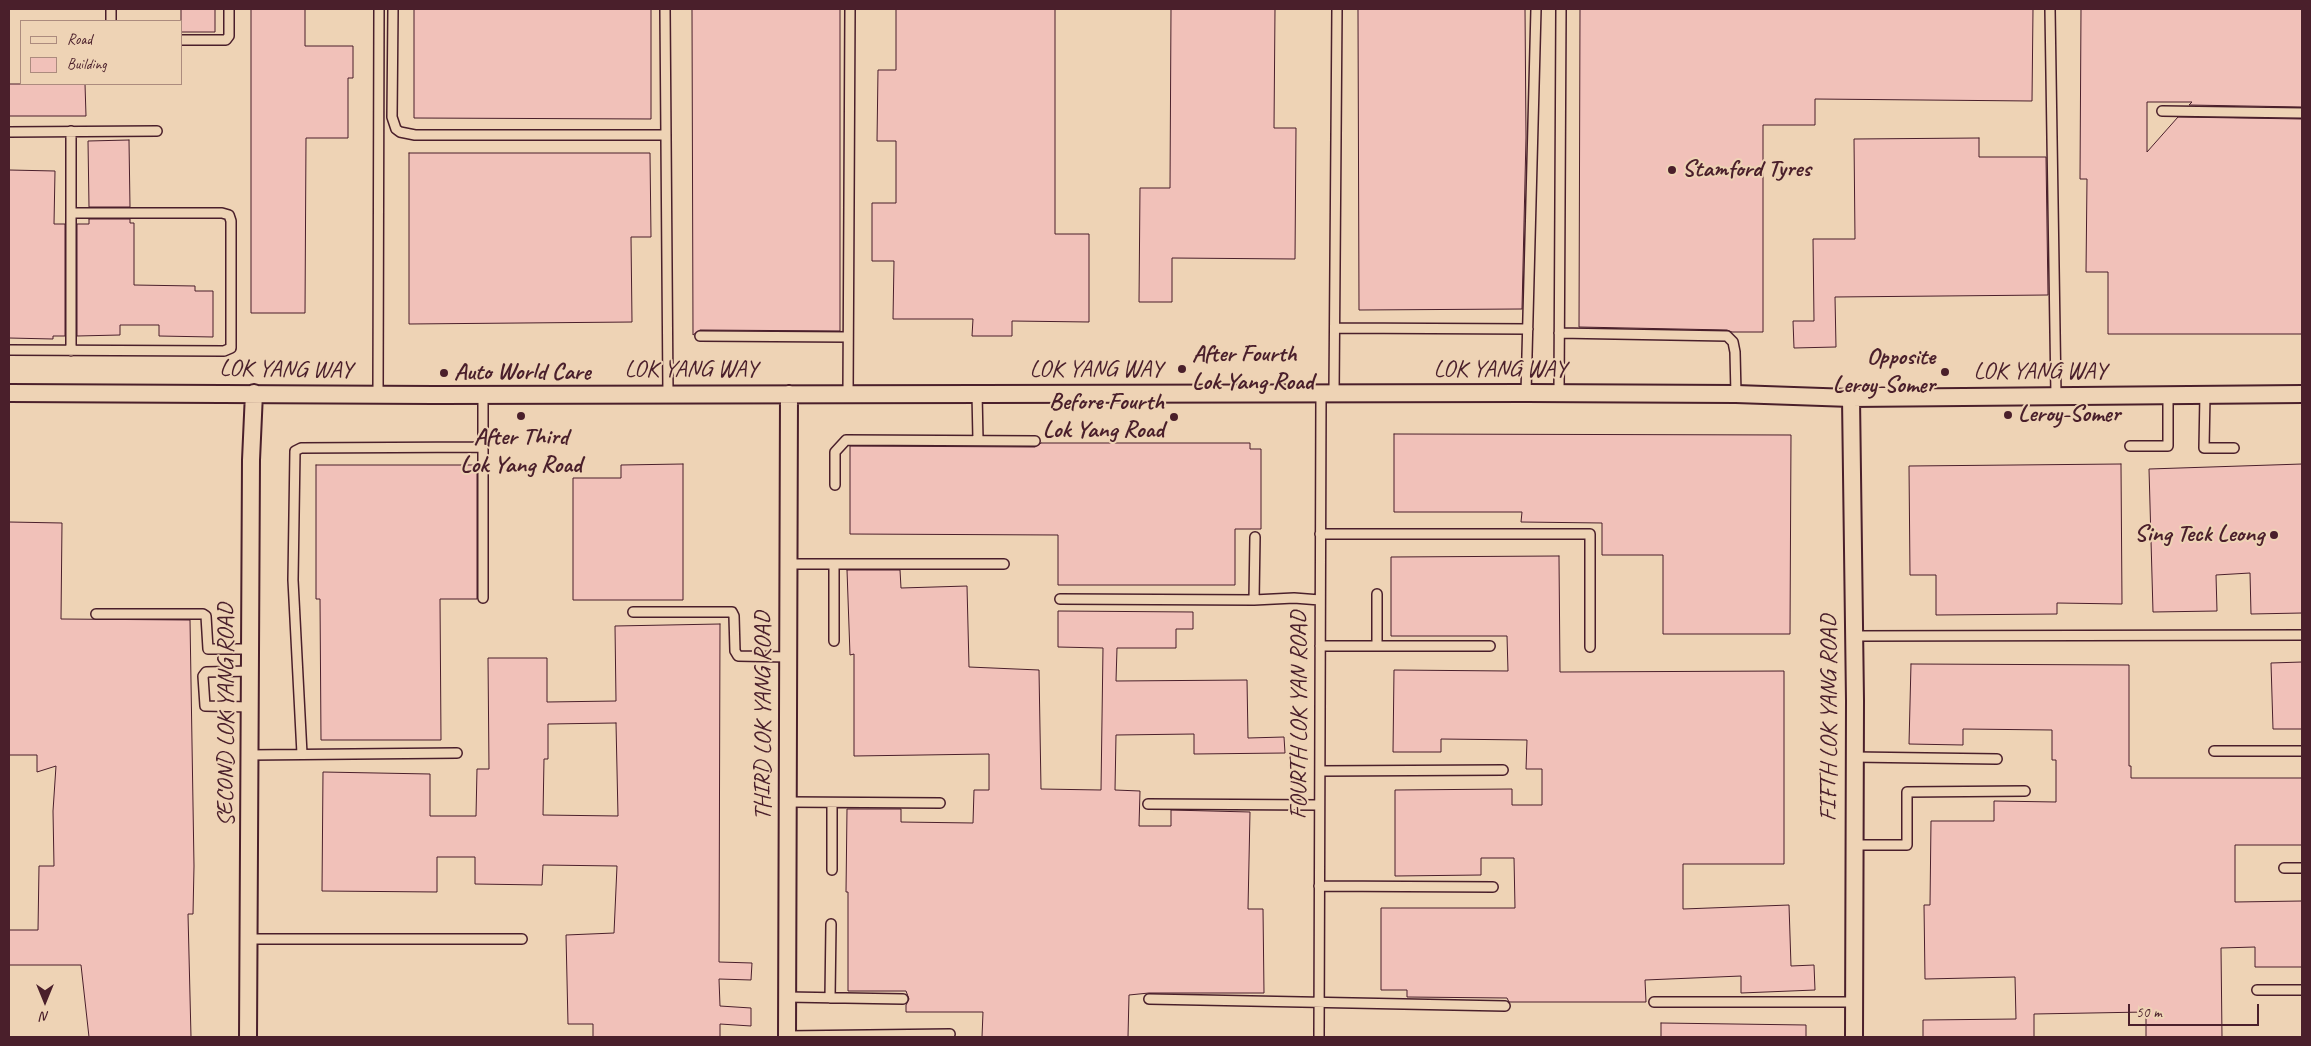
<!DOCTYPE html>
<html>
<head>
<meta charset="utf-8">
<style>
  body { margin:0 }
  #map { position:relative; width:2311px; height:1046px; overflow:hidden; background:#eed3b5; font-family:Caveat,sans-serif }
  canvas { display:block }
  .frame { position:absolute; inset:0; border:10px solid #4a1f2b; pointer-events:none }
  .legend { position:absolute; left:20px; top:20px; width:162px; height:65px; box-sizing:border-box; background:#eed3b5; border:1px solid #ac8b7e; margin:0; padding:6px 9px; list-style:none; font-size:15px; color:#4a1f2b }
  .legend li { display:flex; align-items:center; gap:10px; height:25px }
  .legend b { width:25px; border:1px solid #ac8b7e }
  .north { position:absolute; left:20px; top:976px; width:50px; height:50px; -webkit-text-stroke:4px #eed3b5; paint-order:stroke; rotate:180deg; font-size:14px; font-weight:700; line-height:20px; text-align:center; color:#4a1f2b }
  .north::after { content:''; display:block; margin:auto; width:18px; height:22px; background:#4a1f2b; clip-path:polygon(50% 0,100% 100%,50% 72%,0 100%) }
  .scale { position:absolute; left:2128px; top:1004px; width:131px; height:22px; box-sizing:border-box; border:2px solid #4a1f2b; border-top:0; padding-left:6px; font-size:15px; line-height:18px; white-space:nowrap; color:#4a1f2b; -webkit-text-stroke:4px #eed3b5; paint-order:stroke }
</style>
</head>
<body>
<div id="map">
<canvas width="2311" height="1046"></canvas>
<div class="frame"></div>
<ul class="legend">
<li><b style="height:6px;background:#eed3b5"></b>Road</li>
<li><b style="height:14px;background:#f1c1b9"></b>Building</li>
</ul>
<div class="north">N</div>
<div class="scale">50 m</div>
</div>
<script>
const c = document.querySelector('canvas').getContext('2d');
c.lineJoin = 'round';
function fill(path, color) {
  c.fillStyle = color;
  c.fill(path, 'evenodd');
}
function toPath(rows) {
  const path = new Path2D();
  for (const r of rows) {
    path.moveTo(r[0], r[1]);
    for (let i = 2; i < r.length; i += 2) path.lineTo(r[i], r[i + 1]);
  }
  return path;
}
function trace(path, color, width, dash) {
  c.strokeStyle = color;
  c.lineWidth = width;
  c.lineCap = dash ? 'butt' : 'round';
  c.setLineDash(dash || []);
  c.stroke(path);
}
function write(font, color, halo, rows, align = 'center') {
  c.font = font + ' Caveat,sans-serif';
  c.lineWidth = 4;
  c.setLineDash([]);
  c.textBaseline = 'middle';
  c.strokeStyle = halo;
  c.fillStyle = color;
  for (const [text, x, y, turn = 0] of rows) {
    c.save();
    c.translate(x, y);
    c.rotate((+turn || 0) * Math.PI / 180);
    c.textAlign = isNaN(turn) ? turn : align;
    if (halo) c.strokeText(text, 0, 0);
    c.fillText(text, 0, 0);
    c.restore();
  }
}
const building = toPath([
  [181,9,215,9,215,32,181,32,181,9],
  [251,9,305,9,305,46,353,46,353,78,348,78,348,138,306,138,305,313,251,313,251,9],
  [414,9,651,9,651,119,414,118,414,9],
  [692,9,840,9,840,331,700,330,693,335,692,9],
  [896,9,1055,9,1055,234,1089,234,1089,322,1012,321,1012,336,972,336,973,319,893,319,894,261,872,261,872,203,896,203,896,141,877,141,878,70,896,70,896,9],
  [1171,9,1275,9,1274,128,1296,128,1295,259,1172,258,1172,302,1139,302,1140,188,1170,188,1171,9],
  [1358,9,1525,9,1526,137,1522,309,1359,310,1358,9],
  [1580,9,2033,9,2032,101,1815,99,1815,125,1763,125,1763,332,1732,332,1727,330,1579,327,1580,9],
  [2081,9,2302,9,2302,107,2189,105,2192,102,2147,102,2147,152,2178,117,2302,119,2302,334,2108,334,2108,272,2086,272,2087,179,2080,179,2081,9],
  [9,84,85,84,86,116,9,116,9,84],
  [1979,138,1979,157,2046,157,2048,295,1835,297,1836,347,1794,348,1793,321,1814,321,1813,239,1855,239,1854,139,1979,138],
  [129,140,130,207,89,207,88,141,129,140],
  [409,153,650,153,651,237,631,237,632,322,409,324,409,153],
  [9,170,55,171,54,224,65,224,65,336,53,336,53,339,9,338,9,170],
  [89,219,130,219,130,223,134,223,134,285,195,286,195,291,213,291,213,337,159,336,159,325,120,325,120,335,77,336,77,224,89,224,89,219],
  [1394,434,1791,435,1790,634,1663,634,1663,555,1602,555,1602,523,1521,522,1522,512,1394,512,1394,434],
  [1041,443,1250,443,1250,449,1261,449,1261,529,1235,529,1235,585,1058,585,1058,535,850,534,850,446,1035,447,1041,443],
  [683,464,683,600,573,600,573,478,621,478,621,465,683,464],
  [2121,464,2122,604,2057,603,2057,614,1936,615,1936,575,1910,575,1909,466,2121,464],
  [2302,464,2302,613,2251,614,2250,573,2216,575,2217,611,2153,612,2149,469,2302,464],
  [316,465,477,465,477,599,440,599,441,740,321,740,320,599,316,599,316,465],
  [9,522,62,523,61,619,190,620,194,866,193,914,188,914,191,1037,89,1037,81,965,9,965,9,930,38,930,39,866,54,866,53,811,56,766,37,772,37,755,9,755,9,522],
  [1559,556,1560,672,1784,671,1784,864,1683,864,1683,909,1789,905,1791,966,1814,965,1815,990,1741,993,1741,976,1645,980,1646,1002,1509,1002,1507,998,1407,997,1407,990,1381,990,1381,908,1515,908,1514,858,1481,858,1481,875,1395,876,1395,790,1512,789,1512,805,1542,805,1542,769,1526,769,1527,740,1441,739,1441,752,1393,752,1394,670,1508,671,1507,636,1391,636,1391,557,1559,556],
  [847,570,900,570,901,588,967,586,969,667,1039,670,1041,789,1101,790,1103,648,1058,647,1058,611,1193,612,1193,629,1176,629,1176,648,1117,648,1116,681,1247,680,1248,738,1284,737,1285,753,1194,754,1194,734,1116,735,1115,790,1140,791,1139,826,1171,826,1171,810,1250,812,1248,909,1263,909,1264,993,1149,993,1129,995,1128,1037,982,1037,983,1012,906,1012,906,1005,909,999,906,991,848,991,848,892,846,892,847,809,901,809,901,822,973,823,974,790,989,790,989,754,854,756,854,654,850,655,847,570],
  [720,624,719,962,752,963,751,980,719,979,720,1006,751,1008,751,1026,720,1024,720,1037,593,1037,593,1024,568,1024,566,935,614,933,617,866,543,865,542,885,475,884,475,857,437,857,437,892,322,891,323,772,430,774,430,816,476,816,477,769,489,769,488,658,547,658,547,702,616,701,615,626,720,624],
  [616,723,618,816,543,815,544,759,548,759,548,724,616,723],
  [2302,662,2302,729,2273,729,2271,663,2302,662],
  [1911,664,2129,665,2129,766,2131,766,2131,778,2302,778,2302,845,2235,845,2235,902,2302,901,2302,967,2255,967,2255,947,2221,948,2222,1037,2146,1037,2146,1012,2034,1014,2034,1037,1923,1037,1923,1020,2016,1019,2015,977,1925,979,1924,905,1930,905,1931,821,1994,821,1994,801,2056,802,2056,760,2052,760,2052,730,1963,729,1963,745,1909,744,1911,664],
  [1661,1023,1806,1025,1806,1037,1661,1037,1661,1023]
]);
const lane = toPath([
  [111,9,111,21],
  [393,9,392,117,396,129,400,132,415,135,666,135],
  [665,9,668,394],
  [2050,9,2056,395],
  [181,40,226,40,229,36,229,9],
  [2162,111,2302,113],
  [9,132,157,131],
  [1335,328,1528,329],
  [1559,333,1727,336,1733,342,1735,352,1736,394],
  [700,336,848,337],
  [9,350,224,351,231,348,231,221,229,215,222,213,71,213],
  [71,351,71,131],
  [977,393,978,440],
  [1334,393,1337,9],
  [1526,393,1536,9],
  [1559,393,1561,9],
  [378,394,379,9],
  [848,394,850,9],
  [2205,395,2204,448,2234,448],
  [2130,446,2168,446,2168,395],
  [835,485,835,452,846,440,1035,441],
  [1320,534,1590,534,1590,647],
  [788,564,1004,564],
  [834,564,834,641],
  [1377,594,1377,646],
  [483,598,483,394],
  [1060,599,1254,600,1294,598,1320,600],
  [1254,600,1255,537],
  [633,612,732,612,734,616,735,651,738,656,787,657],
  [96,614,203,614,206,616,208,649,251,649],
  [1854,636,2302,635],
  [1320,646,1490,646],
  [251,707,205,706,203,676,206,672,251,671],
  [2214,751,2302,751],
  [302,754,293,580,295,451,301,448,483,447],
  [250,755,457,753],
  [1854,757,1997,759],
  [1320,771,1503,770],
  [789,802,940,803],
  [832,803,832,870],
  [1148,804,1319,805],
  [1854,845,1907,845,1907,792,2025,791],
  [2284,868,2302,868],
  [1319,886,1493,887],
  [249,939,522,939],
  [2257,990,2302,990],
  [787,997,903,999],
  [830,998,831,924],
  [1149,999,1505,1006],
  [1654,1002,1854,1002],
  [787,1036,950,1034],
  [1319,1037,1321,393]
]);
const street = toPath([
  [9,393,435,395,1526,393,1736,394,1851,398,2302,394],
  [1851,398,1855,701,1854,1037],
  [248,1037,251,460,254,393],
  [787,1037,789,394]
]);
const markers = [
  [1672,170,5,"#4a1f2b"],
  [1182,369,5,"#4a1f2b"],
  [1945,372,5,"#4a1f2b"],
  [444,373,5,"#4a1f2b"],
  [2008,415,5,"#4a1f2b"],
  [521,416,5,"#4a1f2b"],
  [1174,417,5,"#4a1f2b"],
  [2274,535,5,"#4a1f2b"]
];
const poiNames = [
  ["Stamford Tyres",1682,170],
  ["After Fourth",1192,355],
  ["Lok Yang Road",1192,383],
  ["Opposite",1935,358,"right"],
  ["Leroy-Somer",1935,386,"right"],
  ["Auto World Care",454,373],
  ["Before Fourth",1164,403,"right"],
  ["Lok Yang Road",1164,431,"right"],
  ["Leroy-Somer",2018,415],
  ["After Third",521,438,"center"],
  ["Lok Yang Road",521,466,"center"],
  ["Sing Teck Leong",2264,535,"right"]
];
const streetNames = [
  ["LOK YANG WAY",286,370,1],
  ["LOK YANG WAY",691,370],
  ["LOK YANG WAY",1096,370],
  ["LOK YANG WAY",1500,370],
  ["LOK YANG WAY",2040,372],
  ["SECOND LOK YANG ROAD",227,715,-90],
  ["FOURTH LOK YAN ROAD",1300,715,-90],
  ["THIRD LOK YANG ROAD",764,716,-90],
  ["FIFTH LOK YANG ROAD",1830,718,-90]
];
fill(building, '#f1c1b9');
trace(building, '#4a1f2b', 1);
trace(lane, '#4a1f2b', 12);
trace(street, '#4a1f2b', 20);
trace(lane, '#eed3b5', 9);
trace(street, '#eed3b5', 16);
for (const [x, y, r, color] of markers) {
  const dot = new Path2D();
  dot.arc(x, y, r, 0, 2 * Math.PI);
  c.fillStyle = color;
  c.fill(dot);
  trace(dot, '#eed3b5', 2);
}
write('bold 24px', '#4a1f2b', '#eed3b5', poiNames, 'left');
write('24px', '#4a1f2b', '#eed3b5', streetNames);
</script>
</body>
</html>
